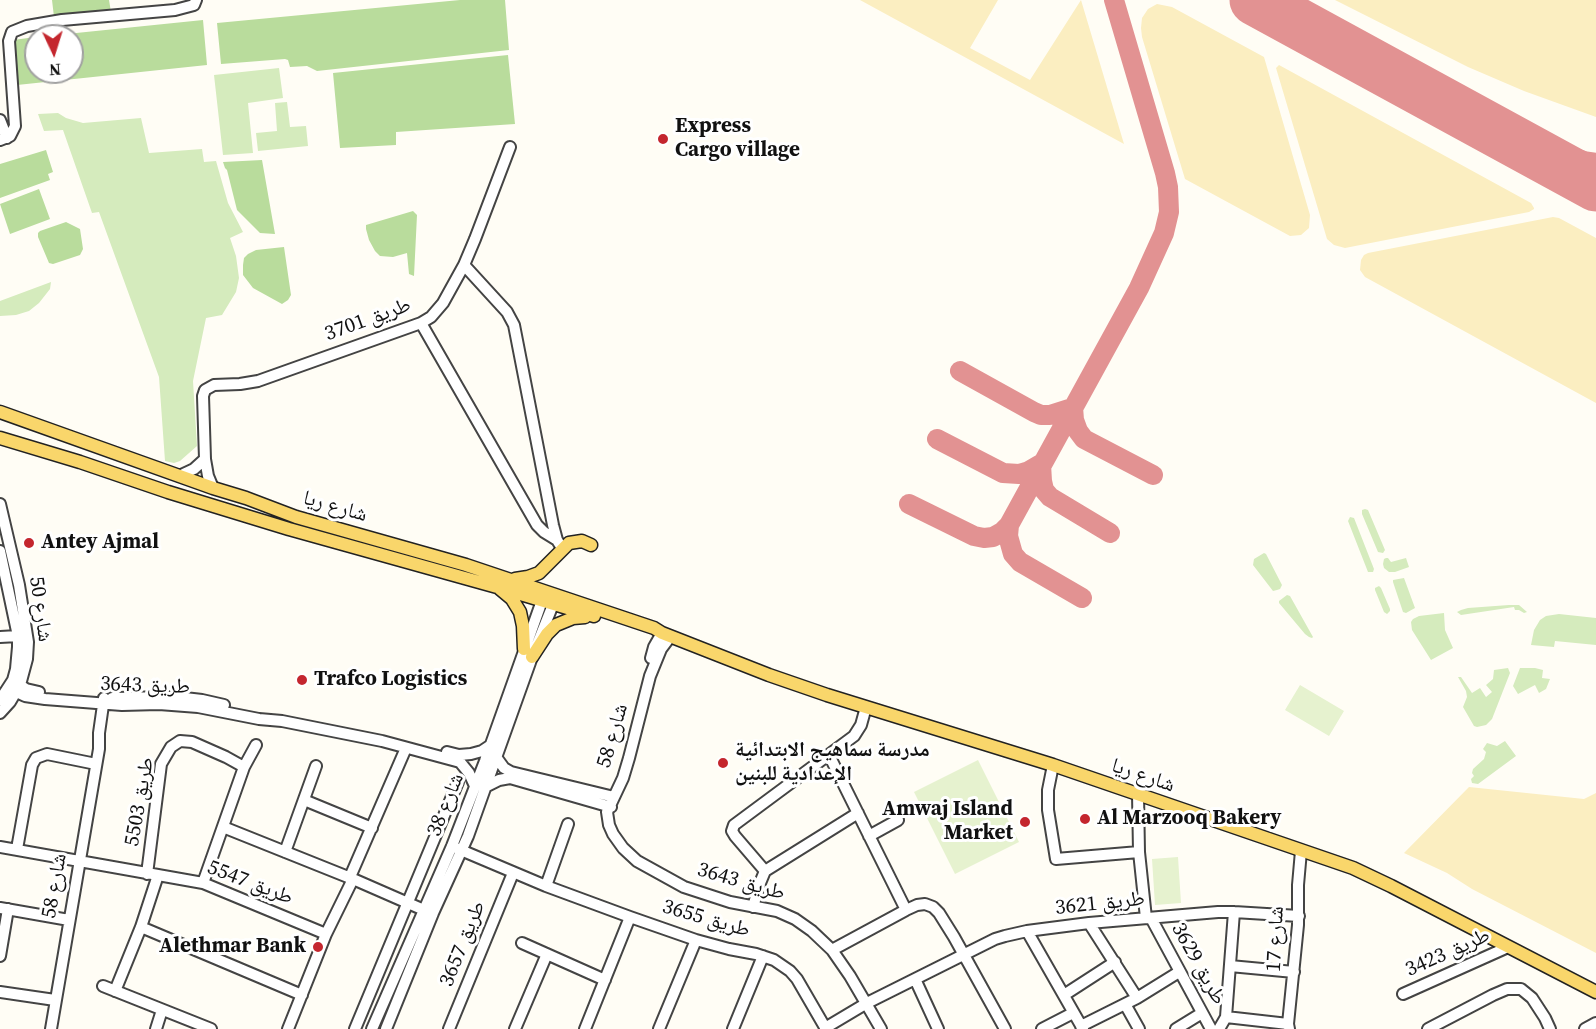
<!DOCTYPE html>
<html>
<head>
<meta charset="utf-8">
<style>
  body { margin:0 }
  #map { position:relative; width:1596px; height:1029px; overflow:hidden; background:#fffdf5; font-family:"Source Serif 4",serif }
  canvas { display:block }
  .north { position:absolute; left:24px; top:24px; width:60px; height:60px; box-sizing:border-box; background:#fff; border:2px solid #a0a0a0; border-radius:50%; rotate:176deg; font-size:16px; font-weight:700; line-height:24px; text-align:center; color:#111 }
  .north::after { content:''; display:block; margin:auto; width:21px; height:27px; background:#c4262e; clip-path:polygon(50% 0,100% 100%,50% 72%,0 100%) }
</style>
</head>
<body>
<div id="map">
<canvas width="1596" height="1029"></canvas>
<div class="north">N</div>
</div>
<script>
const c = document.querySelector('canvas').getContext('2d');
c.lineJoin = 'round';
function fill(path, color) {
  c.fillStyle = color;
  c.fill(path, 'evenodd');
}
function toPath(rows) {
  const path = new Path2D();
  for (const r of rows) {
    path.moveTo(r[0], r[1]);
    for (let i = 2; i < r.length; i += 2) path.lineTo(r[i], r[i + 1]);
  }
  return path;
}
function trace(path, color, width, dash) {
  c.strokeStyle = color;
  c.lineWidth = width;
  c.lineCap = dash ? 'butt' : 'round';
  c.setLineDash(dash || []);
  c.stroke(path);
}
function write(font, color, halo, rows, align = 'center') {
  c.font = font + ' "Source Serif 4","Noto Naskh Arabic",serif';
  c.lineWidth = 6;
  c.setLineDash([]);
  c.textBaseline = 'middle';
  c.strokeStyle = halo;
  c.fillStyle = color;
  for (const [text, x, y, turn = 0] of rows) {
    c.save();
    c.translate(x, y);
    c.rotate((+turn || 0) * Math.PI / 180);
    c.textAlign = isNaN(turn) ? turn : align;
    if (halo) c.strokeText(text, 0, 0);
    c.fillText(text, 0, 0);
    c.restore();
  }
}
const green = toPath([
  [279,68,283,98,248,103,253,153,223,155,214,75],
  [287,102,290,127,306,126,308,146,258,151,256,133,277,131,275,103],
  [58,113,66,118,83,123,141,118,149,153,202,149,204,162,216,161,228,203,243,232,230,238,236,256,239,278,236,292,222,315,206,318,193,381,197,446,180,461,174,463,165,461,159,377,99,212,92,213,63,130,44,131,38,114],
  [51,282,50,289,39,303,29,311,16,315,0,316,0,301],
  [1365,509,1368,510,1385,550,1383,553,1378,552,1362,514,1362,510],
  [1350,517,1354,518,1374,569,1373,572,1368,572,1348,521],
  [1264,553,1266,554,1282,585,1280,589,1277,590,1273,591,1253,565,1254,559],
  [1386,558,1388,558,1391,562,1406,558,1409,567,1395,572,1389,572,1384,568,1383,564,1384,559],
  [1404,578,1415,608,1406,613,1403,612,1393,582,1393,580],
  [1379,586,1381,588,1390,609,1390,611,1387,614,1384,612,1375,590,1375,588],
  [1287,595,1290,596,1313,637,1312,638,1309,637,1305,634,1279,603,1279,601],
  [1509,605,1519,605,1527,612,1524,613,1519,610,1515,610,1514,607,1461,615,1457,612,1461,610,1468,608],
  [1444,613,1445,630,1453,648,1431,660,1412,630,1411,622,1413,619,1419,616],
  [1559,614,1596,618,1596,645,1555,641,1554,647,1531,645,1534,630,1540,620,1546,616],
  [1508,668,1510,673,1492,719,1486,725,1477,727,1474,726,1463,707,1467,697,1466,691,1458,677,1461,677,1472,693,1480,688,1486,697,1492,692,1486,685,1493,679,1494,670],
  [1520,668,1535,668,1543,670,1542,678,1550,679,1546,689,1539,693,1535,685,1518,694,1513,686],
  [1505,741,1516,756,1478,784,1472,783,1471,779,1474,776,1472,773,1473,769,1484,759,1486,752,1483,749,1487,743,1497,746]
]);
const forest = toPath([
  [52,0,109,0,111,12,54,17],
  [460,0,505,0,509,50,317,71,307,66,290,67,288,60,285,59,221,64,217,23],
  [203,20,207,65,17,85,13,40,36,37,36,72,72,72,72,36,47,36],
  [508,55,515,124,396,132,396,145,340,148,333,73],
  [46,150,53,172,48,174,50,180,0,198,0,164],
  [262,160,275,234,260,233,237,210,227,170,225,168,223,162],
  [39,189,50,219,10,234,0,204],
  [413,211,417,215,414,276,409,274,407,253,393,257,380,256,375,251,369,240,366,229,366,225],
  [66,222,80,229,83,249,80,255,53,264,49,263,38,237,38,233,40,231],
  [284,247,291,295,288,300,282,304,253,288,243,275,243,265,244,258,248,254,256,250]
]);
const sand = toPath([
  [860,0,998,0,970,48,1030,80,1081,0,1124,144],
  [1335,0,1596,0,1596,117,1524,91,1468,67],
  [1157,4,1172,7,1264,57,1310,215,1309,228,1301,235,1290,236,1185,179,1142,37,1141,28,1142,18,1148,9],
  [1279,65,1531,203,1534,208,1534,209,1529,212,1345,248,1334,245,1327,239,1276,68],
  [1553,217,1559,218,1596,238,1596,403,1365,277,1360,270,1361,260,1364,255,1368,253],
  [1469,787,1584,799,1596,793,1596,953,1472,889,1447,873,1404,853]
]);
const pitch = toPath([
  [1300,685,1344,711,1329,736,1285,710],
  [978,760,1019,842,955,874,914,792],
  [1178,857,1181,903,1155,905,1152,859]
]);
const taxiway = toPath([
  [1477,121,1533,144,1584,161,1596,163],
  [960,371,1034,412,1041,415,1050,415,1072,408],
  [1073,407,1074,420,1078,431,1084,439,1153,475],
  [937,439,1003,473,1019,474,1029,471,1041,464,1042,481,1044,490,1050,497,1110,533],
  [909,504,974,536,984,538,993,537,1002,532,1009,525],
  [1082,598,1020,562,1013,554,1008,536,1009,525,1139,288,1164,233,1169,212,1168,187,1165,173,1114,0]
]);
const runway = toPath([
  [1255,0,1596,186]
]);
const minor = toPath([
  [0,120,7,138],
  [0,140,10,136,15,126,9,41,12,32,27,26,62,20,175,10,194,5,196,0],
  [464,265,507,312,514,325,553,525,557,540,562,548],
  [421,323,537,525,544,532,557,540],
  [179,476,194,469,205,459],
  [213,488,208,476,205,459,203,396,205,390,214,385,240,384,258,381,421,323,431,317,443,303,464,265,475,239,510,147],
  [0,504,19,585,28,642,27,659,20,685,10,702,0,713],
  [0,551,18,636,18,647,16,669,13,680,0,700],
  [0,637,18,636],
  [670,637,661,649,650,676,629,758,623,778,607,812,609,825,613,834,623,848,637,861,684,887,730,902,777,911,795,919,812,931,832,950,850,976,881,1029],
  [651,658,654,647,662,633],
  [13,680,26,689,39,692],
  [8,688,25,696,45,699,122,705,159,704,198,707,259,719,282,721,382,741,460,762,469,773,475,786],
  [112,698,176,697,202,700,224,705],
  [447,752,459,755,471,754,482,751,491,745],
  [829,755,906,910],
  [496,757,504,768,511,772,614,797],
  [1053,765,1048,790,1048,810,1056,859,1139,852],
  [485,787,499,780,510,778,611,807],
  [1138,794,1139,852,1146,918],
  [304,800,372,828],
  [223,827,353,879,424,910],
  [869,836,898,820],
  [0,847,203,883,326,934],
  [456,848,546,886,630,917,696,940,729,949,756,954,774,960,790,971,797,979,826,1029],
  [17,849,32,765,36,758,47,754,96,764],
  [285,852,316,766],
  [765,871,735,836,732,831,734,825,854,736,861,725,866,707],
  [147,874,161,764,171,747,180,741,192,742,226,757,244,767],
  [350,877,406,748],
  [203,883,244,767,256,745],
  [546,886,568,824],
  [753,907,760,883,765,871,858,813],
  [0,908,69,920],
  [1151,918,1211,1029],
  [1089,923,1137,998],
  [141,927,302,995],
  [1027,931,1083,1029],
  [522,943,605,980],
  [832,950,906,910,917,905,925,904,933,907,939,913,954,937,1005,1029],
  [0,956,8,909],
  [1230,966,1294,972],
  [915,979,938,1029],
  [103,986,211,1029],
  [115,991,141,927,158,875],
  [0,992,55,1000],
  [1403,994,1508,947],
  [1064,995,1115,962],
  [1125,1004,1139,1029],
  [1226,1017,1288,1024],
  [1081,1026,1137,998,1179,972],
  [825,1028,867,1003,995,939,1005,936,1027,931,1089,923,1218,912,1234,912,1299,916],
  [51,1029,99,749,99,733,104,698],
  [156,1029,162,1010],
  [288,1029,326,934,353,879],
  [355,1029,458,782],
  [372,1029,452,846,485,761,544,595],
  [386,1029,433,913,468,836,532,657,556,597],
  [449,1029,513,873],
  [515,1029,547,954],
  [585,1029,630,917],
  [659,1029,696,940],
  [733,1029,763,956],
  [1042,1029,1073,1013],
  [1176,1029,1202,1013],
  [1219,1029,1226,1017,1234,912],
  [1289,1029,1288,1024,1298,925,1298,885,1301,851],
  [1428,1029,1493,995,1507,989,1521,989,1532,998,1545,1018,1550,1029],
  [1585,1029,1596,1023]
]);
const major = toPath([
  [0,412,213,488,246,498,296,517,466,565,654,628,662,633,769,675,827,695,1053,765,1353,868,1391,886,1596,992],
  [0,438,80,462,168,492,289,529,497,587,594,616],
  [515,579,528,577,539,573,569,543,582,541,591,545],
  [500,589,512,599,520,612,523,626,524,649],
  [532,657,547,634,556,625,573,618,585,617]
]);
const markers = [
  [663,139,6,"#c4262e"],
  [29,543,6,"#c4262e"],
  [302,680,6,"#c4262e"],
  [723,763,6,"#c4262e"],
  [1085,819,6,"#c4262e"],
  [1025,822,6,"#c4262e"],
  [318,947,6,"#c4262e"]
];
const poiNames = [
  ["Express",675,127],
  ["Cargo village",675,151],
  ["Antey Ajmal",41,543],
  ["Trafco Logistics",314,680],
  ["مدرسة سماهيج الابتدائية",735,751],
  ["الإعدادية للبنين",735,775],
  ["Amwaj Island",1013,810,"right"],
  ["Market",1013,834,"right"],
  ["Al Marzooq Bakery",1097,819],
  ["Alethmar Bank",306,947,"right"]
];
const streetNames = [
  ["طريق 3701",368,320,-20],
  ["شارع ريا",335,507,16],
  ["شارع 50",40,609,82],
  ["طريق 3643",145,686,2],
  ["شارع 58",613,736,-74],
  ["شارع ريا",1143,776,19],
  ["طريق 5503",140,802,-80],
  ["شارع 38",446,805,-68],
  ["طريق 3643",741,882,16],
  ["طريق 5547",250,883,21],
  ["شارع 58",55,886,-80],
  ["طريق 3621",1100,904,-6],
  ["طريق 3655",706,919,16],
  ["شارع 17",1276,939,-87],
  ["طريق 3657",463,944,-68],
  ["طريق 3423",1448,953,-24],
  ["طريق 3629",1198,964,61]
];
fill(green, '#d5ebbd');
fill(forest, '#b9dc9c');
fill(sand, '#fbeec1');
fill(pitch, '#e6f2cf');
trace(taxiway, '#e29292', 20);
trace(runway, '#e29292', 51);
trace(minor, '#444', 14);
trace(major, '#222', 15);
trace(minor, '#fff', 10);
trace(major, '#f9d66b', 12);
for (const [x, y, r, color] of markers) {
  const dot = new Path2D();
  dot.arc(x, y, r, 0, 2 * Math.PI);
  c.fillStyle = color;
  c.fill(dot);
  trace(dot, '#fff', 2);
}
write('bold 21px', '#111', '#fff', poiNames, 'left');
write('21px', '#111', '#fff', streetNames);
</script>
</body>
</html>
